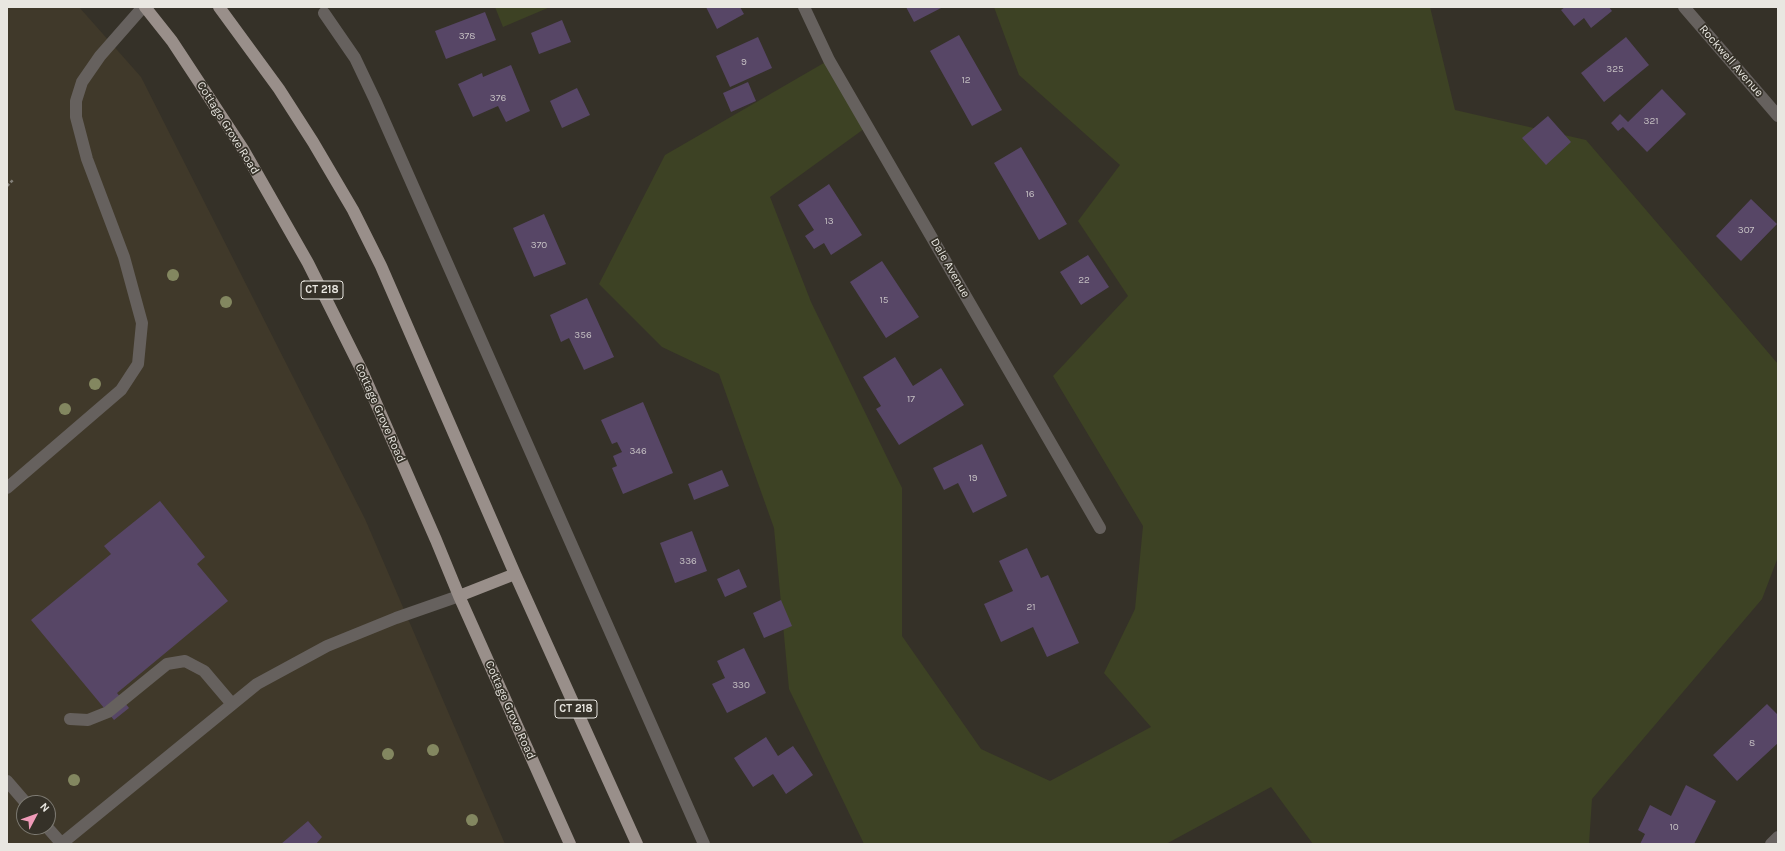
<!DOCTYPE html>
<html>
<head>
<meta charset="utf-8">
<style>
  body { margin:0 }
  #map { position:relative; width:1785px; height:851px; overflow:hidden; background:#353128; font-family:Karla,sans-serif }
  canvas { display:block }
  .frame { position:absolute; inset:0; border:8px solid #e9e7e1; pointer-events:none }
  .north { position:absolute; left:16px; top:795px; width:40px; height:40px; box-sizing:border-box; background:#353128; border:1px solid #7d7a72; border-radius:50%; rotate:49deg; font-size:11px; font-weight:700; line-height:16px; text-align:center; color:#e9e7e1 }
  .north::after { content:''; display:block; margin:auto; width:14px; height:18px; background:#ef9ab8; clip-path:polygon(50% 0,100% 100%,50% 72%,0 100%) }
</style>
</head>
<body>
<div id="map">
<canvas width="1785" height="851"></canvas>
<div class="frame"></div>
<div class="north">N</div>
</div>
<script>
const c = document.querySelector('canvas').getContext('2d');
c.lineJoin = 'round';
function fill(path, color) {
  c.fillStyle = color;
  c.fill(path, 'evenodd');
}
function toPath(rows) {
  const path = new Path2D();
  for (const r of rows) {
    path.moveTo(r[0], r[1]);
    for (let i = 2; i < r.length; i += 2) path.lineTo(r[i], r[i + 1]);
  }
  return path;
}
function trace(path, color, width, dash) {
  c.strokeStyle = color;
  c.lineWidth = width;
  c.lineCap = dash ? 'butt' : 'round';
  c.setLineDash(dash || []);
  c.stroke(path);
}
function write(font, color, halo, rows, align = 'center') {
  c.font = font + ' Karla,sans-serif';
  c.lineWidth = 3.5;
  c.setLineDash([]);
  c.textBaseline = 'middle';
  c.strokeStyle = halo;
  c.fillStyle = color;
  for (const [text, x, y, turn = 0] of rows) {
    c.save();
    c.translate(x, y);
    c.rotate((+turn || 0) * Math.PI / 180);
    c.textAlign = isNaN(turn) ? turn : align;
    if (halo) c.strokeText(text, 0, 0);
    c.fillText(text, 0, 0);
    c.restore();
  }
}
const built = toPath([
  [7,7,79,7,141,77,365,519,505,844,7,844],
  [24,803,48,803,48,827,24,827]
]);
const green = toPath([
  [495,7,550,7,503,27],
  [994,7,1430,7,1455,110,1586,140,1778,364,1778,557,1762,599,1592,799,1589,844,1313,844,1271,787,1166,844,864,844,789,689,774,528,719,374,662,347,599,284,665,155,829,60,868,126,770,197,811,302,902,488,902,636,981,749,1050,781,1151,727,1104,673,1135,609,1143,526,1053,376,1128,296,1078,221,1120,165,1019,75]
]);
const building = toPath([
  [706,7,740,7,744,14,717,29],
  [906,7,943,7,914,22],
  [1565,7,1609,7,1612,11,1591,28,1584,18,1574,26,1561,10],
  [485,12,496,40,446,59,435,31],
  [562,20,571,42,539,54,531,33],
  [959,35,1002,110,972,126,930,51],
  [758,37,772,68,730,87,716,56],
  [1626,37,1649,65,1604,102,1581,73],
  [511,65,530,111,506,122,498,106,473,117,458,84,482,73,483,77],
  [748,82,756,101,731,112,723,93],
  [577,88,590,115,562,128,550,101],
  [1662,89,1686,114,1647,152,1623,127,1618,131,1611,123,1620,114,1628,122],
  [1548,116,1571,142,1546,165,1522,138],
  [1021,147,1067,224,1039,240,994,163],
  [829,184,862,235,831,255,824,243,814,249,805,236,814,230,798,205],
  [1751,199,1777,224,1741,261,1716,236],
  [544,214,566,264,534,277,513,228],
  [1088,255,1109,287,1081,305,1060,272],
  [882,261,919,317,886,338,850,282],
  [587,298,614,357,584,370,569,338,561,342,550,315],
  [895,357,913,386,941,368,964,405,899,445,876,409,881,406,863,377],
  [643,402,673,473,623,494,612,468,617,466,613,456,622,452,617,442,612,444,601,420],
  [982,444,1007,496,973,513,958,483,944,490,933,468],
  [722,470,729,486,694,500,688,484],
  [160,501,205,557,197,564,228,601,117,693,129,708,114,720,31,620,111,554,104,546],
  [692,531,707,571,675,583,660,543],
  [1027,548,1041,578,1048,575,1079,643,1047,657,1033,627,1001,642,984,604,1013,591,999,561],
  [739,569,747,587,725,597,717,579],
  [781,600,792,626,764,638,753,613],
  [744,648,766,693,727,713,712,684,725,678,717,661],
  [1767,704,1778,715,1778,743,1737,781,1713,755],
  [766,737,778,756,793,746,813,775,786,794,773,774,753,787,734,758],
  [1686,785,1716,801,1694,844,1681,843,1680,844,1640,844,1645,834,1638,830,1650,805,1671,816],
  [308,821,322,837,316,844,281,844]
]);
const path = toPath([
  [7,186,13,180]
]);
const minor = toPath([
  [804,7,829,60,1100,528],
  [1684,7,1778,116],
  [324,13,355,58,375,100,704,844],
  [7,488,121,390,138,364,142,323,124,257,87,159,76,117,76,101,82,82,100,56,143,7],
  [70,719,88,720,108,712,167,664,185,661,204,671,232,704],
  [7,781,26,803],
  [47,827,62,844],
  [61,844,257,684,327,646,396,618,459,596],
  [1771,844,1778,837]
]);
const major = toPath([
  [145,7,172,41,243,149,308,263,362,371,436,540,459,596,570,844],
  [219,7,279,89,313,142,353,210,381,266,515,574,637,844],
  [459,596,515,574]
]);
const trees = [
  [173,275],
  [226,302],
  [95,384],
  [65,409],
  [433,750],
  [388,754],
  [74,780],
  [472,820]
];
const numberNames = [
  ["378",467,36],
  ["9",744,62],
  ["325",1615,69],
  ["12",966,80],
  ["376",498,98],
  ["321",1651,121],
  ["16",1030,194],
  ["13",829,221],
  ["307",1746,230],
  ["370",539,245],
  ["22",1084,280],
  ["15",884,300],
  ["356",583,335],
  ["17",911,399],
  ["346",638,451],
  ["19",973,478],
  ["336",688,561],
  ["21",1031,607],
  ["330",741,685],
  ["8",1752,743],
  ["10",1674,827]
];
const shields = [
  [322,290,42],
  [576,709,42]
];
const shieldNames = [
  ["CT 218",322,290],
  ["CT 218",576,709]
];
const streetNames = [
  ["Rockwell Avenue",1731,61,49],
  ["Cottage Grove Road",228,128,58],
  ["Dale Avenue",950,268,60],
  ["Cottage Grove Road",380,413,66],
  ["Cottage Grove Road",510,710,66]
];
fill(built, '#40392a');
fill(green, '#3d4224');
fill(building, '#574666');
trace(path, '#848079', 2.5, [3, 2]);
trace(minor, '#66615e', 12);
trace(major, '#998f8a', 12);
c.fillStyle = '#838760';
for (const [x, y] of trees) {
  c.beginPath();
  c.arc(x, y, 6, 0, 2 * Math.PI);
  c.fill();
}
write('10px', '#c4bfc2', null, numberNames);
for (const [x, y, w] of shields) {
  const box = new Path2D();
  box.roundRect(x - w / 2, y - 9, w, 18, 3);
  c.fillStyle = '#353128';
  c.fill(box);
  trace(box, '#e9e7e1', 1);
}
write('bold 11px', '#e9e7e1', null, shieldNames);
write('12px', '#e9e7e1', '#353128', streetNames);
</script>
</body>
</html>
